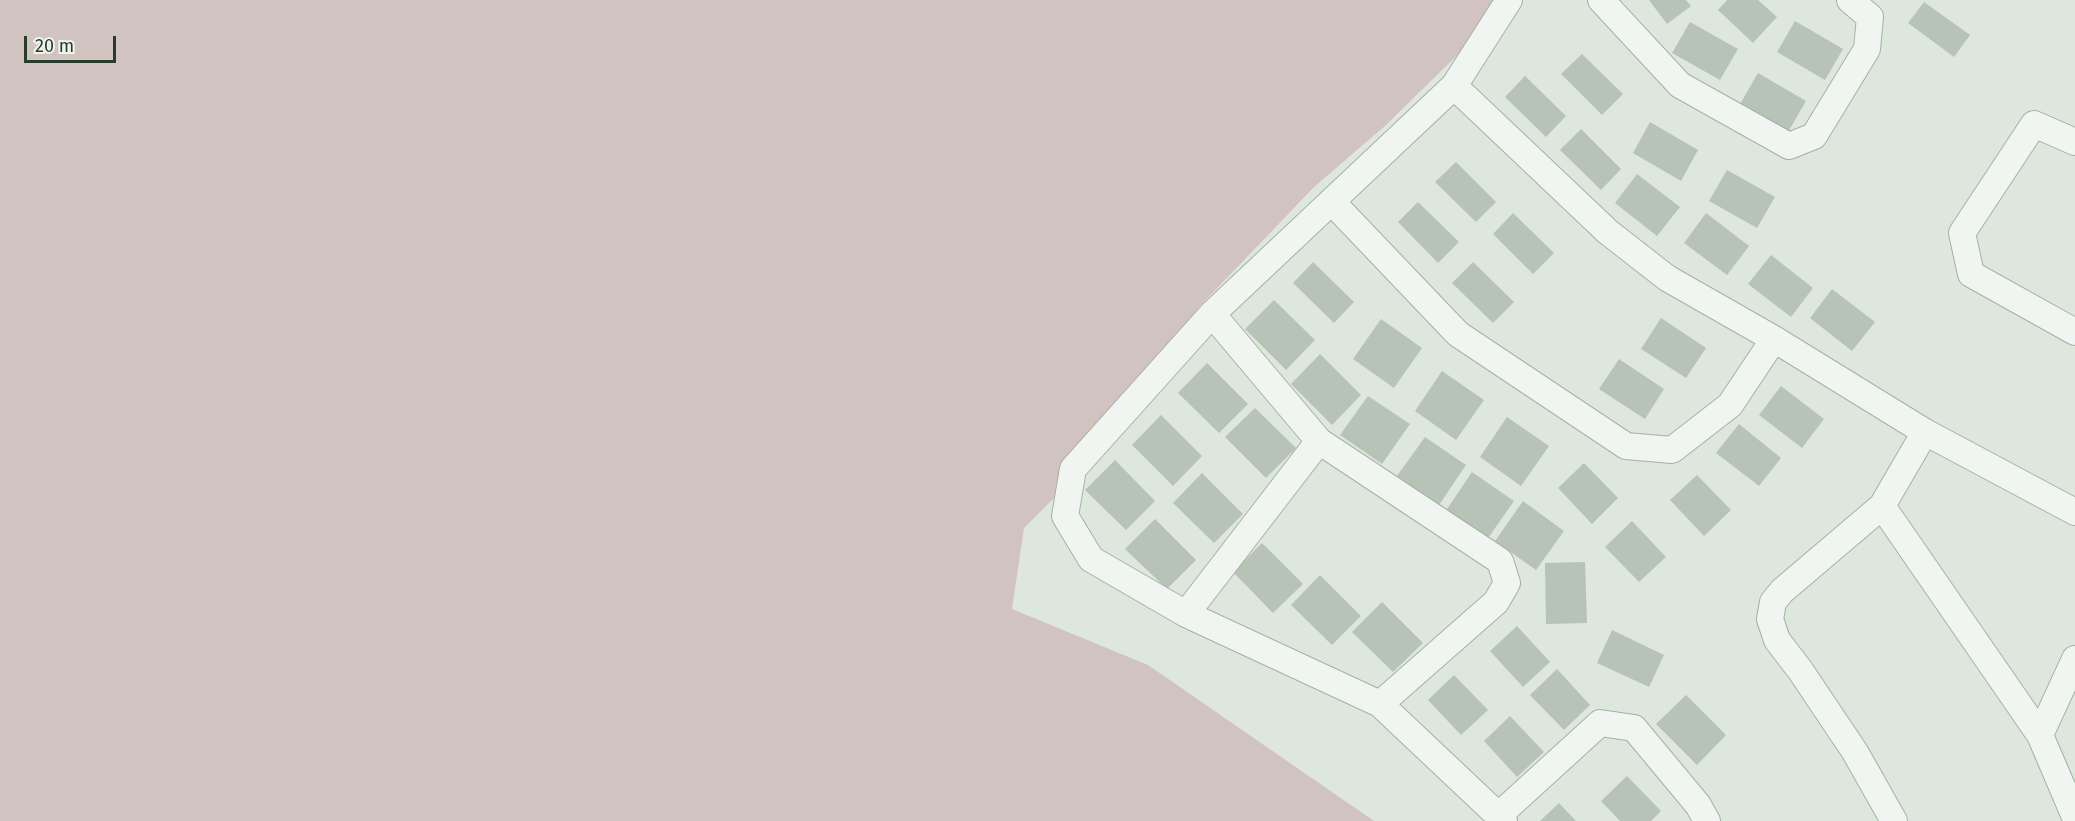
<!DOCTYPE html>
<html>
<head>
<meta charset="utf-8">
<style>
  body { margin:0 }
  #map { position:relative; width:2075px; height:821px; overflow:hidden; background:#dee7de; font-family:"Fira Sans",sans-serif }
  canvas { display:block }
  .scale { position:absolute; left:24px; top:36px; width:92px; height:27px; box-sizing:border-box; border:3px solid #283d29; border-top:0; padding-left:8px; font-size:18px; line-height:21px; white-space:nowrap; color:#283d29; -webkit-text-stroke:4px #edf5ed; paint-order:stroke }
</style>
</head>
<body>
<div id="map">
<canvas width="2075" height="821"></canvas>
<div class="scale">20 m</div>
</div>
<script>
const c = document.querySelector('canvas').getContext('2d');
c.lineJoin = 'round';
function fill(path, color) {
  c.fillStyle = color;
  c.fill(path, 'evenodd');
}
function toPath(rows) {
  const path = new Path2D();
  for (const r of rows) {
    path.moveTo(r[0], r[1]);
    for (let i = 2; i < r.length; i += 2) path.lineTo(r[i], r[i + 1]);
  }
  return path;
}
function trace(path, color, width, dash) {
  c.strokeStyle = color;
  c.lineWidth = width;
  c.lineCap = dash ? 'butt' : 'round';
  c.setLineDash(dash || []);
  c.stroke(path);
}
const green = toPath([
  [0,0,1503,0,1489,24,1386,125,1314,187,1199,307,1084,468,1024,528,1012,609,1148,665,1374,821,0,821]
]);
const building = toPath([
  [1649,0,1686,0,1691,6,1667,24],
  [1727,0,1758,0,1777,17,1753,43,1718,10],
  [1924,2,1970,35,1954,57,1908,23],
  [1795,21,1843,49,1825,80,1777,52],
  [1690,22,1738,49,1720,80,1672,53],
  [1582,54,1623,94,1602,115,1561,74],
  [1758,73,1806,101,1788,132,1740,104],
  [1525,76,1566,116,1546,137,1505,97],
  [1650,122,1698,150,1681,181,1633,153],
  [1581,129,1621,169,1601,190,1560,150],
  [1456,162,1496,202,1476,222,1435,182],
  [1727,170,1775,197,1757,228,1709,201],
  [1637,174,1680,207,1657,236,1615,203],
  [1418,202,1459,242,1438,263,1398,222],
  [1513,213,1554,253,1533,274,1493,234],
  [1706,213,1749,246,1727,275,1684,243],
  [1771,255,1813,288,1791,317,1748,284],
  [1313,262,1354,302,1334,323,1293,283],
  [1473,262,1514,302,1493,323,1452,283],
  [1832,289,1875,322,1852,351,1810,318],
  [1274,300,1315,340,1286,370,1245,329],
  [1661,318,1706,348,1686,378,1641,349],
  [1381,319,1422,348,1394,388,1353,359],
  [1320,354,1361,395,1332,425,1291,384],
  [1619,359,1664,389,1645,419,1599,389],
  [1207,363,1248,404,1219,433,1178,393],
  [1442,371,1484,400,1456,440,1415,411],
  [1781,386,1824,419,1802,448,1759,415],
  [1368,396,1410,424,1382,464,1340,435],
  [1255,408,1296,448,1266,478,1225,437],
  [1161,415,1202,456,1173,486,1132,445],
  [1507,417,1549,446,1521,486,1480,457],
  [1739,424,1781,458,1759,486,1716,453],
  [1425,437,1466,465,1439,505,1397,476],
  [1115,460,1155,501,1126,530,1085,490],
  [1584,463,1618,498,1592,524,1558,488],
  [1472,472,1514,501,1486,541,1445,512],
  [1202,473,1243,514,1214,543,1173,503],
  [1697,475,1731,510,1704,536,1670,500],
  [1523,501,1564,531,1536,570,1495,541],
  [1155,519,1196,560,1167,589,1125,549],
  [1632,521,1666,557,1639,582,1605,547],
  [1262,543,1303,584,1273,613,1233,572],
  [1585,562,1587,623,1546,624,1545,563],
  [1320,575,1361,616,1332,645,1291,605],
  [1382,602,1423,643,1393,672,1352,632],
  [1517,626,1550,662,1523,687,1490,651],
  [1612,630,1664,655,1649,687,1597,663],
  [1557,669,1590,705,1564,730,1530,695],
  [1454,675,1488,710,1461,735,1428,700],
  [1686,695,1726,735,1697,765,1656,724],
  [1510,716,1544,752,1517,777,1484,741],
  [1627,776,1661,811,1651,821,1620,821,1601,801],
  [1559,803,1576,821,1540,821]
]);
const minor = toPath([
  [1601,0,1680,85,1789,146,1814,136,1867,49,1870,17,1850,0],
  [1454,86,1608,232,1667,278,1774,339,1925,432,2075,512],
  [2075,142,2034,124,1962,233,1971,274,2075,332],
  [1332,202,1458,334,1626,446,1672,450,1730,405,1774,339],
  [1212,314,1319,441,1500,561,1507,583,1496,602,1380,704],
  [1882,506,2040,735,2075,817],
  [1186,614,1319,441],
  [2040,735,2075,659],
  [1499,815,1600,723,1634,728,1698,805,1707,821],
  [1504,821,1380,704,1186,614,1091,559,1065,516,1073,469,1212,314,1454,86,1509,0],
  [1894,821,1855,752,1800,670,1777,640,1770,619,1773,602,1782,591,1882,506,1925,432]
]);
fill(green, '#d0c3c0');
fill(building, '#b6c3b6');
trace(minor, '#a4b1a4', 28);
trace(minor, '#f1f5f1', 26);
</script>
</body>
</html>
